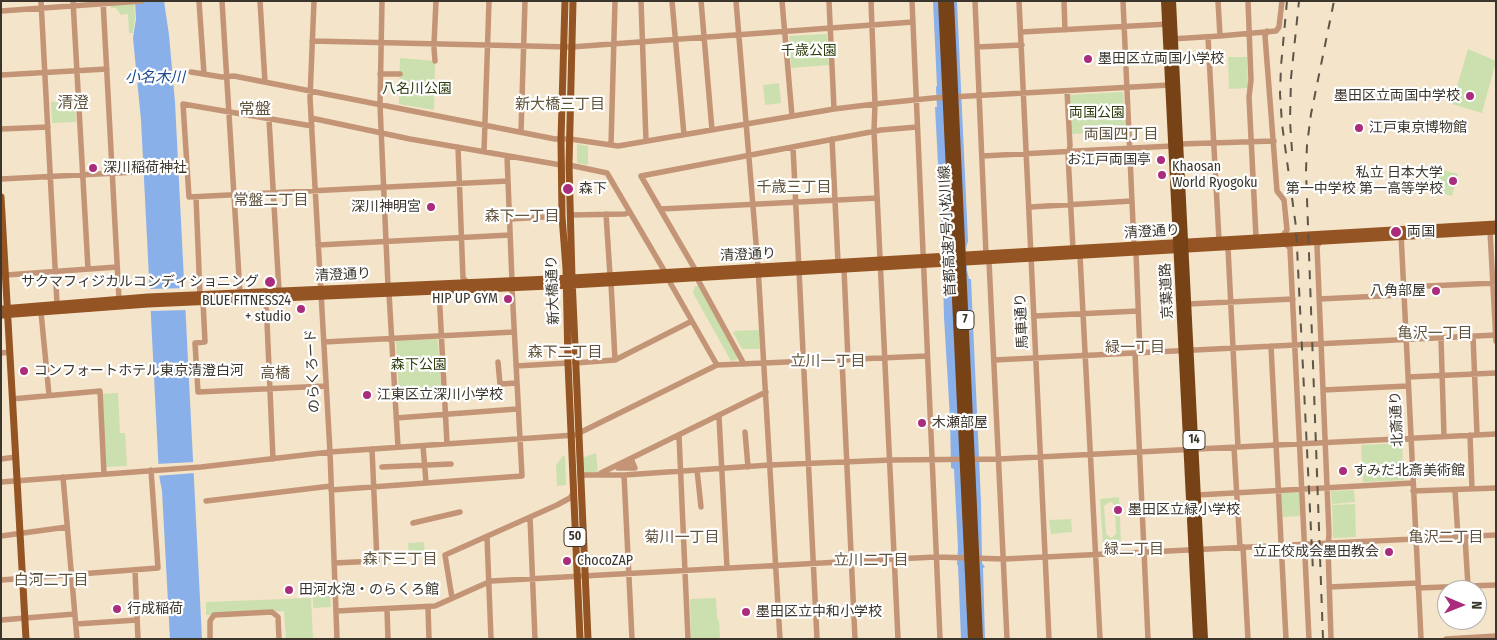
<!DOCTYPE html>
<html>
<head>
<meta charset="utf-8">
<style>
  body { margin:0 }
  #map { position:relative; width:1497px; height:640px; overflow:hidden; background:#f4e4c9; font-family:"Fira Sans Condensed",sans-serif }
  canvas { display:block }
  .frame { position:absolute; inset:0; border:2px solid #3b352b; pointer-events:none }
  .north { position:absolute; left:1437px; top:580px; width:50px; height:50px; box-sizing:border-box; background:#fff; border:1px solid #b1aeaa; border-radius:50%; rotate:91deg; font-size:14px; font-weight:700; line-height:20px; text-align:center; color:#3b352b }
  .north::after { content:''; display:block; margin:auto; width:18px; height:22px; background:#aa2c7d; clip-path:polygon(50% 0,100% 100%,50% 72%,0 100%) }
</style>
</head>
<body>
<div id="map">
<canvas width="1497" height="640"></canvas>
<div class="frame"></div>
<div class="north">N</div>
</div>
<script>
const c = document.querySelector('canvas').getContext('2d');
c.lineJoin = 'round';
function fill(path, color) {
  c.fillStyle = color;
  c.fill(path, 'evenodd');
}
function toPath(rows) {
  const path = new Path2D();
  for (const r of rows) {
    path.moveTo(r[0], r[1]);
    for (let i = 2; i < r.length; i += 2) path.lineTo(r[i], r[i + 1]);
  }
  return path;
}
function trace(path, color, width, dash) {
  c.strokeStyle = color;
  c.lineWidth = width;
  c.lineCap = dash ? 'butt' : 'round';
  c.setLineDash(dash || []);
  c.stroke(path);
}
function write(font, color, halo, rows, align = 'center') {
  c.font = font + ' "Fira Sans Condensed","Noto Sans JP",sans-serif';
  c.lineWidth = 4.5;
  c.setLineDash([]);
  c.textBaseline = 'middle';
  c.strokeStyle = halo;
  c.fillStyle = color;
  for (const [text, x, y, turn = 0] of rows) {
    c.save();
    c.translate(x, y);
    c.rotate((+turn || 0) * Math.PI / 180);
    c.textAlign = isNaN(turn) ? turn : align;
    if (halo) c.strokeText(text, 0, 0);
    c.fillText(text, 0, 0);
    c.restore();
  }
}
const green = toPath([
  [111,1,134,1,135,18,133,33,129,33,128,14,121,15,116,8,111,8],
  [827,34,829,65,791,68,789,36],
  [1468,49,1496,61,1482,113,1452,104],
  [1228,57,1247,57,1248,88,1229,89],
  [400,58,435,61,434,110,399,104],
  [779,83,781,103,765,105,763,85],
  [1123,92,1126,131,1072,134,1069,95],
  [75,101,76,122,52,123,51,102],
  [577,144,588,146,588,165,577,163],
  [1432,167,1458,174,1452,196,1426,188],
  [695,286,699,286,738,358,736,360,731,361,693,293],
  [759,330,760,349,742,349,733,333,735,331],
  [437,339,438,341,441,389,399,392,396,341],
  [118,393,120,433,125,433,127,466,106,467,101,394],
  [1400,443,1402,445,1404,480,1363,482,1361,445],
  [596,453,598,474,582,474,581,458],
  [563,456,565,456,566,485,557,486,556,465],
  [1354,490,1355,502,1332,504,1331,491],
  [1300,492,1300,516,1283,517,1281,493],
  [1119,497,1121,542,1116,541,1103,543,1100,499],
  [1110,502,1112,502,1115,506,1116,534,1111,538,1106,534,1104,506],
  [1355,504,1356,537,1333,538,1332,505],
  [1071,519,1072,532,1051,534,1049,520],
  [424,542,425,555,409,556,408,543],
  [330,595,331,607,313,608,313,597],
  [311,598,313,639,286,639,284,611,206,615,206,602],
  [716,598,717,619,719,620,720,639,691,639,690,599]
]);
const water = toPath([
  [135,1,164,1,169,35,175,102,202,639,170,639,162,491,159,475,141,120,133,38,136,19],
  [933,1,957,1,968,241,966,248,967,270,969,279,971,279,981,502,982,563,985,567,983,568,985,639,961,639,958,565,957,565,958,548,954,469,951,468,950,418,944,317,943,281,946,281,947,271,946,248,944,240,942,239,935,107,937,107,936,87,937,86]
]);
const pier = toPath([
  [186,288,187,310,150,311,149,289],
  [195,462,195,473,156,476,156,464]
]);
const minor = toPath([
  [41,1,57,304],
  [73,1,88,269],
  [103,1,119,299],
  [199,1,204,74],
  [222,1,240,293],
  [260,1,265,82],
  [314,1,310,98,330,452,337,639],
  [382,1,380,105,388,286],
  [641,1,646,141],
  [672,1,684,135],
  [701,1,712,130],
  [736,1,758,267,780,639],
  [782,1,792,116],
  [829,1,834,109],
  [871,1,875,104,874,131,898,639],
  [912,1,940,639],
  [975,1,986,254,989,261,1007,639],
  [1019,1,1049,639],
  [1064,1,1065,30],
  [1123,1,1134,246],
  [1218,1,1220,36],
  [1248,1,1251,80,1249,97,1256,237],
  [1,11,142,1],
  [1267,31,1265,36,1277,191,1284,200,1287,230,1283,235],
  [1021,32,1169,24],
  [1208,37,1219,240],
  [1171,39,1220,36,1276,31,1279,27,1282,1],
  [312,41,571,47,913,22],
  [434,44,436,1],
  [977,47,1022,45],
  [434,48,435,61],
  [191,72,222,77,234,76,555,139,570,139,618,146,834,109,875,104,933,98,1169,85],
  [380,74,400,74],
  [1,75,107,69],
  [1067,91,1070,146,1068,155,1073,249],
  [311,118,410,139,561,165],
  [269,119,279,291],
  [312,126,183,104,189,197,508,181],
  [1,129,48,127],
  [521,132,525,1],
  [832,139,838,262],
  [1180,144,1274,141],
  [611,145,615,1],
  [458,147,463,278,468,283],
  [793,147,817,639],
  [484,152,489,1],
  [507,156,512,281],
  [982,156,1172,146],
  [569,165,607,173,665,272],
  [1,179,137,172],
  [196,197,200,295],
  [1030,207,1132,201],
  [661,209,877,198],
  [606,214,610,275],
  [571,215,625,214,630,212],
  [510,219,562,216],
  [1490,231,1496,341],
  [1401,233,1421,639],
  [1320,242,1317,246,1329,534,1328,548,1331,639],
  [1286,244,1290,248,1309,639],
  [318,245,510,235],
  [1228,248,1238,447],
  [1136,253,1140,353],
  [1080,256,1100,639],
  [844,269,848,360],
  [696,271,641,176,881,130,917,127],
  [6,275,117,267],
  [697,278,744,364],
  [668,279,717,365],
  [611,283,615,360],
  [1404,287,1496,283],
  [439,290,447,444],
  [389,293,398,447],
  [266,299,273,459],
  [1319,299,1404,295],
  [203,301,205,342,195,343,198,392,326,386],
  [1188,304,1293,299],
  [41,312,49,395],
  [1035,316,1138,311],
  [1473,336,1477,434],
  [1441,338,1444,436],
  [324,342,514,332],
  [1271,346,1286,639],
  [1,353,10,352],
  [1135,353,1148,639],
  [842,360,855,639],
  [994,360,1496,335],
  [498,362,500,384,517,383],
  [575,363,615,360,692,321],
  [516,366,568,363],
  [1408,377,1496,373],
  [1323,390,1408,386],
  [12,399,100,391,104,474],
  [719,417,727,568],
  [396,418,517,409],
  [745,432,748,467],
  [1470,435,1472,489],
  [679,436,688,639],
  [423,446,426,482],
  [1234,448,1240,547],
  [1,459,16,457],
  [632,461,635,468,618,468,632,461],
  [382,467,451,464],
  [697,470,701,507],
  [601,473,766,392],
  [581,475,624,475,770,465,891,460,999,459,1496,434],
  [624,475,632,639],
  [63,477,77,639],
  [1,482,201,467,330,452,575,435,717,365,927,356],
  [331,490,522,476,512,288],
  [1455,490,1458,537],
  [1413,491,1496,488],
  [1197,495,1413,483],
  [206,501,331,486],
  [530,517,535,639],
  [413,523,460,512],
  [1,536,67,527],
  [487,537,491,639],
  [1465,537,1468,586],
  [1243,547,1248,639],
  [334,563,377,561,372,449],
  [135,570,138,639],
  [1,580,158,568,151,470],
  [1329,587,1418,583],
  [1418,588,1496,585],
  [452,598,445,555,557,505,570,498,573,494],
  [428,607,429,639],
  [387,609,388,639],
  [336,611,435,606,491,581,895,559,936,557,1004,559,1496,535],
  [1,620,75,614],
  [76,624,137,620],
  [210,639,210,621,214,615,272,612,278,617,279,639],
  [1446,639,1496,636]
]);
const major = toPath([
  [565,1,561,139,562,216,566,269,568,363,580,639],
  [573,1,569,165,572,278,588,639],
  [1,197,26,639],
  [1,309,148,297,572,278,1496,224],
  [1,315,148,304,572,285,1496,231]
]);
const highway = toPath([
  [942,1,972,639],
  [950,1,979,639],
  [1165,1,1197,639],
  [1172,1,1204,639]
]);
const rail = toPath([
  [1287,1,1281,66,1280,94,1282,124,1296,227,1313,571],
  [1292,151,1290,121,1291,78,1299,1],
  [1323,639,1306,171,1307,145,1311,114,1334,1]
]);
const markers = [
  [1088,59,5,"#aa2c7d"],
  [1470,96,5,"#aa2c7d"],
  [1359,128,5,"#aa2c7d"],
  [1161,160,5,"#aa2c7d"],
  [93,168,5,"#aa2c7d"],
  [1162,175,5,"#aa2c7d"],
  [1453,181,5,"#aa2c7d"],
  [568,189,6,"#aa2c7d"],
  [431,207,5,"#aa2c7d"],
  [1396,232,6,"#aa2c7d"],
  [270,282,6,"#aa2c7d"],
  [1436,291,5,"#aa2c7d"],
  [508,299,5,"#aa2c7d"],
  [301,309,5,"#aa2c7d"],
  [24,371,5,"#aa2c7d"],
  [367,395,5,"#aa2c7d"],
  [922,423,5,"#aa2c7d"],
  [1343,471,5,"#aa2c7d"],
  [1118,510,5,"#aa2c7d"],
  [1389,552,5,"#aa2c7d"],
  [567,561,5,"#aa2c7d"],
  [289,590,5,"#aa2c7d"],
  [117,609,5,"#aa2c7d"],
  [746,612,5,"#aa2c7d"]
];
const shields = [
  [965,320,18],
  [1194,440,22],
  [575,537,22]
];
const shieldNames = [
  ["7",965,320],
  ["14",1194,440],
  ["50",575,537]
];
const parkNames = [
  ["千歳公園",809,51],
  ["八名川公園",417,89],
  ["両国公園",1097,113],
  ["森下公園",419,365]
];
const poiNames = [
  ["墨田区立両国小学校",1098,59],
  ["墨田区立両国中学校",1460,96,"right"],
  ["江戸東京博物館",1369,128],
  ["お江戸両国亭",1151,160,"right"],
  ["Khaosan",1172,167],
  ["World Ryogoku",1172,183],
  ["深川稲荷神社",103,168],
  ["私立 日本大学",1443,173,"right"],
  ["第一中学校 第一高等学校",1443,189,"right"],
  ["森下",579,189],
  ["深川神明宮",421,207,"right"],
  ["両国",1407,232],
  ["サクマフィジカルコンディショニング",259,282,"right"],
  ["八角部屋",1426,291,"right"],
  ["HIP UP GYM",498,299,"right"],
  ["BLUE FITNESS24",291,301,"right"],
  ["+ studio",291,317,"right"],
  ["コンフォートホテル東京清澄白河",34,371],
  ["江東区立深川小学校",377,395],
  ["木瀬部屋",932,423],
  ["すみだ北斎美術館",1353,471],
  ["墨田区立緑小学校",1128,510],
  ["立正佼成会墨田教会",1379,552,"right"],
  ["ChocoZAP",577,561],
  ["田河水泡・のらくろ館",299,590],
  ["行成稲荷",127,609],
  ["墨田区立中和小学校",756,612]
];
const streetNames = [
  ["首都高速7号小松川線",948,231,-93],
  ["清澄通り",1152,232,-4],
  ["清澄通り",748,255,-3],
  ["清澄通り",343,275,-3],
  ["新大橋通り",553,290,-92],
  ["京葉道路",1167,291,-93],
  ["馬車通り",1022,321,-93],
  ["のらくろード",313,371,-93],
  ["北斎通り",1397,419,-93]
];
const waterNames = [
  ["小名木川",155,78]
];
const neighbourhoodNames = [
  ["新大橋三丁目",560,105],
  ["両国四丁目",1121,135],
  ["千歳三丁目",794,188],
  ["常盤二丁目",271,201],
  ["森下一丁目",522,217],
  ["亀沢一丁目",1435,334],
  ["緑一丁目",1135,348],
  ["森下二丁目",565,353],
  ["立川一丁目",828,362],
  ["高橋",275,374],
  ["菊川一丁目",682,538],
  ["亀沢二丁目",1446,538],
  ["緑二丁目",1134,550],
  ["森下三丁目",400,560],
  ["立川二丁目",871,561],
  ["白河二丁目",51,581]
];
const quarterNames = [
  ["清澄",73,104],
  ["常盤",255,110]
];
fill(green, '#cbe0ae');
fill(water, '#8ab0ea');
fill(pier, '#f4e4c9');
trace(minor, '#c39576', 5.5);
trace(major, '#945423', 7);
trace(highway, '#784217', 8);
trace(rail, '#5d5548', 2, [9, 9]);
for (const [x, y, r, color] of markers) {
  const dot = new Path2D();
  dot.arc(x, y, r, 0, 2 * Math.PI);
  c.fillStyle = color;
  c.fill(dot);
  trace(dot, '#fff', 2);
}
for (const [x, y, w] of shields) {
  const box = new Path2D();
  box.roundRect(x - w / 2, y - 9.5, w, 19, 4);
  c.fillStyle = '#fff';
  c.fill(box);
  trace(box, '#3b352b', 1);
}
write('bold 12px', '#3b352b', null, shieldNames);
write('14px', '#2d3e0c', '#fff', parkNames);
write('14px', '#3b352b', '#fff', poiNames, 'left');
write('14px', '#3b352b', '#fff', streetNames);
write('italic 15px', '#1c498e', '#fff', waterNames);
write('15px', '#61543d', '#fff', neighbourhoodNames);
write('16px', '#61543d', '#fff', quarterNames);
</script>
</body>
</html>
